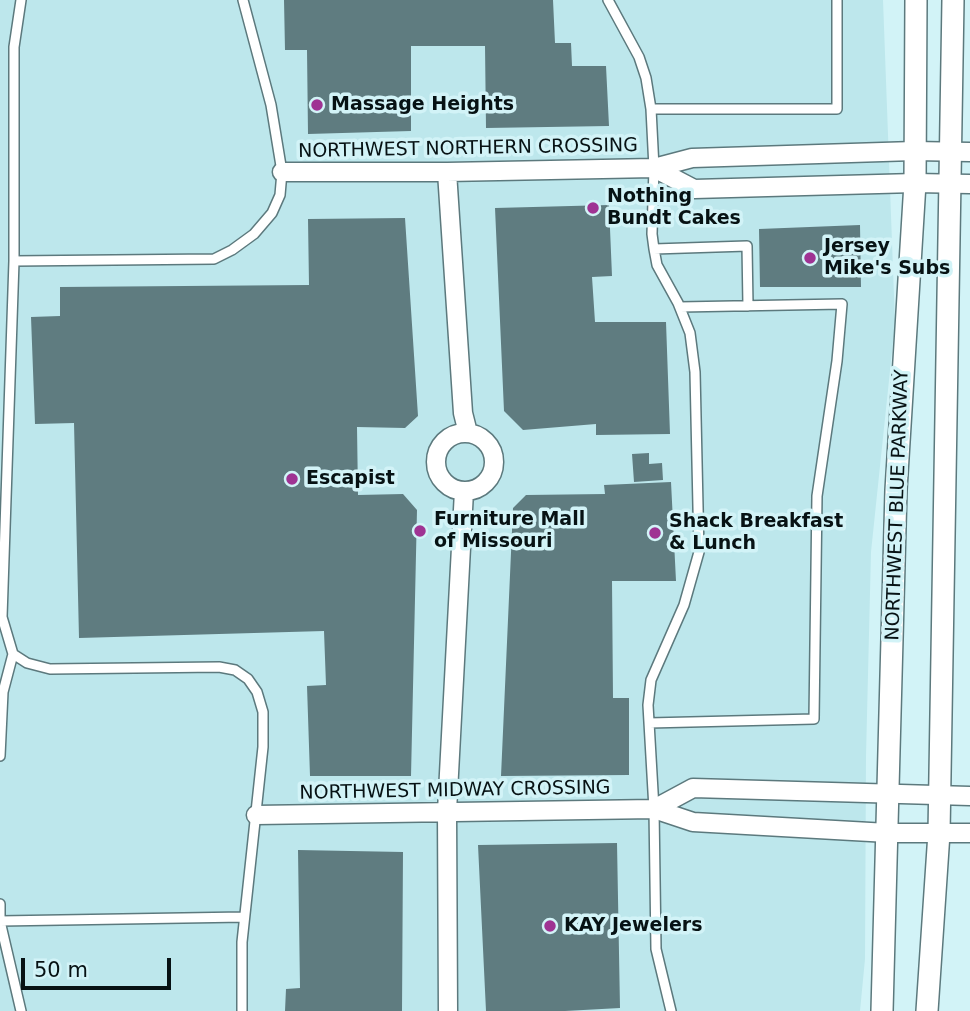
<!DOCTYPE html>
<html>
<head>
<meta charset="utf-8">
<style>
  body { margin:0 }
  #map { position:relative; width:970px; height:1011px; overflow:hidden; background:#d2f3f7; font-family:"DejaVu Sans",sans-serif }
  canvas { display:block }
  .scale { position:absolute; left:21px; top:958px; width:150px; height:32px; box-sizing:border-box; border:4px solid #071214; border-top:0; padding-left:9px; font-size:21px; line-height:24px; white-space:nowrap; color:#071214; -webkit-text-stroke:5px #d2f3f7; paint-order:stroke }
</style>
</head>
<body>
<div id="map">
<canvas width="970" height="1011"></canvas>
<div class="scale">50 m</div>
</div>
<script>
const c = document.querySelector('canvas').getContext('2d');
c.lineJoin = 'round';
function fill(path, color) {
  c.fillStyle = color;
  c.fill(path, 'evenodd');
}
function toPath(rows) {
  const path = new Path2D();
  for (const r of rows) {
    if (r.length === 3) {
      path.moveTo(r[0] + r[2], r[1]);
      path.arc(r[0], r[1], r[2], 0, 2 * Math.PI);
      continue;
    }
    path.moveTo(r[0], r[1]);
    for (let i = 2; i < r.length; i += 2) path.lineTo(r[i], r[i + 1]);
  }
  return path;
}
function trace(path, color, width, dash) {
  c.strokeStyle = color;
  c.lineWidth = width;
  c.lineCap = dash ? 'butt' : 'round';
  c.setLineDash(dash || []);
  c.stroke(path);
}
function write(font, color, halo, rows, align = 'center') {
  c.font = font + ' "DejaVu Sans",sans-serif';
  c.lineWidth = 7;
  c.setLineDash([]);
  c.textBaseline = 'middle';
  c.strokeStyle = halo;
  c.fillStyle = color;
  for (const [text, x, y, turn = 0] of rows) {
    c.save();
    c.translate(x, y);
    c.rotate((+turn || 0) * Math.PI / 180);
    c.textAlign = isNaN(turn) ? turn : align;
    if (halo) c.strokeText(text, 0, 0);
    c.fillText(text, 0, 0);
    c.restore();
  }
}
const built = toPath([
  [0,0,883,0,895,323,871,552,866,756,865,959,860,1011,0,1011]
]);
const building = toPath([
  [284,0,553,0,555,43,571,43,572,66,606,66,609,126,486,128,485,46,411,46,411,131,308,134,307,50,285,50],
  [609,205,612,276,592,277,595,322,666,322,670,434,596,435,596,424,523,430,504,411,495,208],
  [405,218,418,416,405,428,357,427,358,495,403,494,417,510,411,776,310,776,307,686,326,685,324,631,79,638,74,423,35,424,31,317,60,316,60,287,309,285,308,219],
  [860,225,861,287,760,287,759,229],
  [649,453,649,464,662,463,663,480,634,482,632,454],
  [671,482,676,581,612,581,613,698,629,698,629,775,501,776,513,508,526,495,605,494,604,485],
  [617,843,620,1008,565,1011,486,1011,478,845],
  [298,850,403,852,402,1011,285,1011,286,989,300,988]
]);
const service = toPath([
  [608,0,639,57,646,78,651,109,654,168,652,234,654,249,657,265,678,303,690,333,695,372,699,552,684,605,651,680,648,705,654,809,656,949,671,1011],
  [651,109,837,109,837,0],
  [654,249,747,246,748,306],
  [14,261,14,47,21,0],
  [649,723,814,719,817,496,837,361,842,304,680,307],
  [0,756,3,692,13,654],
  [0,904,0,921,21,1011],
  [0,921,244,917],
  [242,1011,242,942,263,747,263,712,257,692,248,679,235,670,219,667,50,669,27,663,13,654,2,617,14,261,214,259,232,250,254,234,272,213,280,195,282,172,271,105,243,0]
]);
const minor = toPath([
  [654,168,694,189,915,183,970,184],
  [282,172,447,172,654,168,692,158,914,151,970,152],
  [447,172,463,413,468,433],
  [465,462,29],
  [654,809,693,788,970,796],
  [256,815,654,809,693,822,888,833,970,833],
  [448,1011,447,811,464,491]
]);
const tertiary = toPath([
  [882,1011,896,490,915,183,916,0],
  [927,1011,939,833,953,0]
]);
const markers = [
  [317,105,7,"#9f3393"],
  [593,208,7,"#9f3393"],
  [810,258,7,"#9f3393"],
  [292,479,7,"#9f3393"],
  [420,531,7,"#9f3393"],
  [655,533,7,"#9f3393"],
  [550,926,7,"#9f3393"]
];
const poiNames = [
  ["Massage Heights",331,105],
  ["Nothing",607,197],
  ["Bundt Cakes",607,219],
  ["Jersey",824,247],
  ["Mike's Subs",824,269],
  ["Escapist",306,479],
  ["Furniture Mall",434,520],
  ["of Missouri",434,542],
  ["Shack Breakfast",669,522],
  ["& Lunch",669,544],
  ["KAY Jewelers",564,926]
];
const streetNames = [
  ["NORTHWEST NORTHERN CROSSING",468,149,-1],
  ["NORTHWEST BLUE PARKWAY",898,505,-88],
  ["NORTHWEST MIDWAY CROSSING",455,791,-1]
];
fill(built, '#bde7ec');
fill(building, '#5f7c80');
trace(service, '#5c797d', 12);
trace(minor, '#5c797d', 21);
trace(tertiary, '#5c797d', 24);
trace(service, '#fff', 9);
trace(minor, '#fff', 18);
trace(tertiary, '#fff', 21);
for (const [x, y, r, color] of markers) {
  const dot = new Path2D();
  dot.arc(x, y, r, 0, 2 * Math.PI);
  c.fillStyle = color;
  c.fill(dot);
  trace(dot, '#d2f3f7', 2.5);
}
write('bold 19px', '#071214', '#d2f3f7', poiNames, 'left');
write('19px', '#071214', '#d2f3f7', streetNames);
</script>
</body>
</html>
